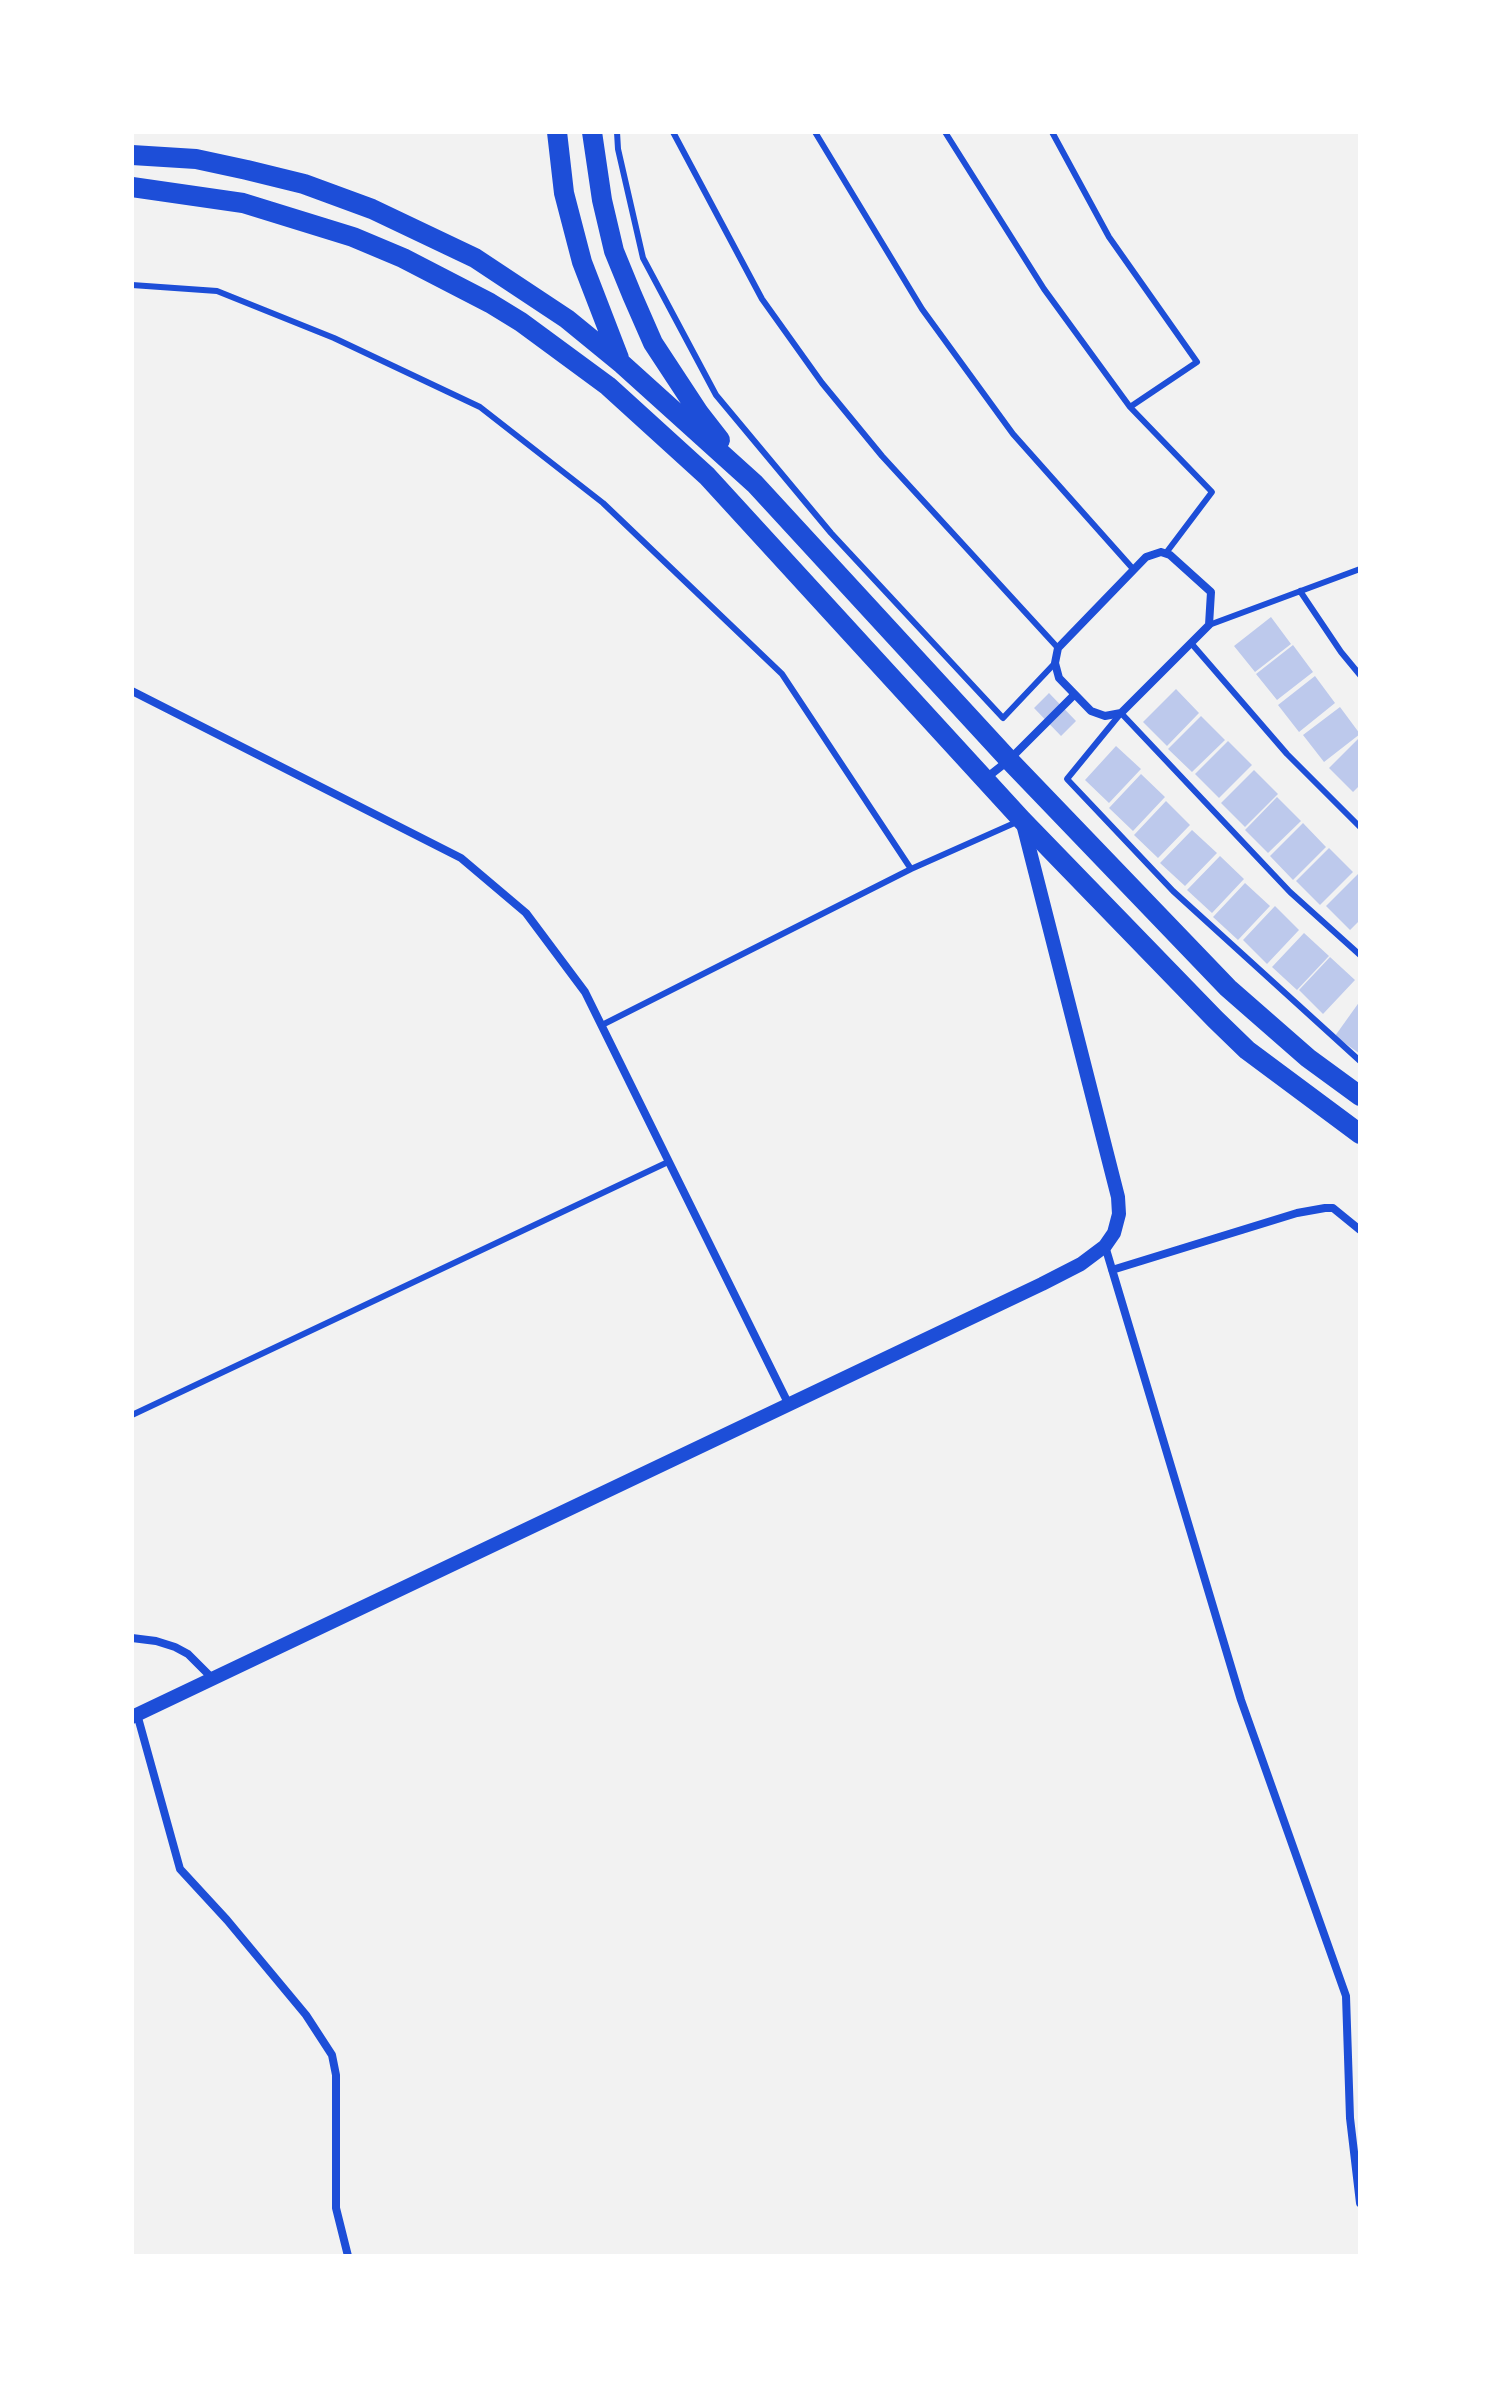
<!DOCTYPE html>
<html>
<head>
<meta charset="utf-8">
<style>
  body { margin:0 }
  #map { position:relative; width:1492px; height:2388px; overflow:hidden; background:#f2f2f2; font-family:Helvetica,sans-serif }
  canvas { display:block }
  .frame { position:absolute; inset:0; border:134px solid #fff; pointer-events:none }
</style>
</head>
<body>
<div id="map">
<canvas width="1492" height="2388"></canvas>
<div class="frame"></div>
</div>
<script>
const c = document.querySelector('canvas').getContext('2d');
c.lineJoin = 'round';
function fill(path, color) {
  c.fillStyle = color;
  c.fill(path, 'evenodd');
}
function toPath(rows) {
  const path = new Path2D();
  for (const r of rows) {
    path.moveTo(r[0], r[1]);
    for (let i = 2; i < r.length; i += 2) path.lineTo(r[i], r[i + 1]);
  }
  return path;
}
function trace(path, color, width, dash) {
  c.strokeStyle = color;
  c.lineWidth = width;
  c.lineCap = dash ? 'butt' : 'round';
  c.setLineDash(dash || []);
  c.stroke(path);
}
const building = toPath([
  [1271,617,1291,644,1255,672,1234,646],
  [1293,645,1313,672,1277,700,1256,674],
  [1315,676,1335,703,1299,732,1278,705],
  [1176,689,1199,713,1167,746,1143,722],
  [1049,693,1076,721,1061,736,1034,708],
  [1340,707,1360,734,1324,762,1303,735],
  [1201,716,1225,740,1192,772,1168,749],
  [1360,737,1360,785,1353,792,1329,768],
  [1228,741,1252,765,1219,798,1195,774],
  [1116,746,1141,769,1109,803,1085,780],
  [1254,770,1278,794,1245,827,1221,803],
  [1141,774,1165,797,1133,831,1109,808],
  [1277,797,1301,821,1268,853,1245,830],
  [1166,801,1190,825,1158,858,1134,835],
  [1303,823,1326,847,1293,880,1270,856],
  [1192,830,1217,853,1185,886,1160,863],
  [1329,848,1353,872,1320,905,1296,881],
  [1220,856,1244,879,1212,913,1187,890],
  [1360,872,1360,920,1350,930,1326,906],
  [1245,883,1270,906,1238,940,1213,917],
  [1275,906,1299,930,1267,964,1243,940],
  [1304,933,1329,956,1297,990,1272,967],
  [1330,957,1355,980,1323,1014,1299,990],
  [1360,1001,1360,1054,1335,1036]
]);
const service = toPath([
  [617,132,618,149,643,258,716,395,831,533,1003,718,1055,663],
  [673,132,762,299,822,383,882,456,1058,648],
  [815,132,922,309,1013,434,1134,570],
  [945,132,1044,289,1130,407,1212,492,1166,553],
  [1052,132,1109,237,1197,362,1130,407],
  [132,285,217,291,334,338,480,407,603,503,782,674,911,869],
  [1300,591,1341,652,1360,675],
  [1209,625,1360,569],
  [1191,643,1287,754,1360,827],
  [1360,955,1290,892,1121,713,1067,779,1173,891,1360,1061],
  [602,1025,911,869,1019,821],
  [132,1415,668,1162]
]);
const minor = toPath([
  [1161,552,1170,555,1211,592,1209,625,1121,713,1105,716,1091,711,1059,678,1055,663,1058,648,1146,557,1161,552],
  [132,691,461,858,526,913,585,992,789,1405],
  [985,779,1009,760,1074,695],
  [1105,1246,1241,1700,1346,1996,1350,2118,1360,2203],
  [1112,1270,1297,1213,1325,1208,1333,1208,1360,1230],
  [132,1638,156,1641,175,1647,188,1654,212,1678],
  [137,1714,180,1869,227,1920,306,2015,332,2055,336,2075,336,2208,348,2256]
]);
const tertiary = toPath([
  [132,1717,1042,1284,1081,1264,1105,1246,1114,1233,1119,1214,1118,1197,1023,824]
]);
const primary = toPath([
  [557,132,564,193,582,262,619,358],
  [592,132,602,200,614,251,632,295,653,343,699,413,720,440],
  [132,155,196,159,247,170,304,184,372,209,475,258,567,319,622,364,755,484,1009,760,1228,988,1308,1058,1360,1096],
  [132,187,243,203,353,237,403,258,490,303,521,322,608,386,707,476,1022,820,1215,1019,1247,1050,1360,1134]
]);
fill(building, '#bdc9ec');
trace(service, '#1d4ed8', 6);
trace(minor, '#1d4ed8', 8);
trace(tertiary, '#1d4ed8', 14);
trace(primary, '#1d4ed8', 20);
</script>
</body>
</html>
